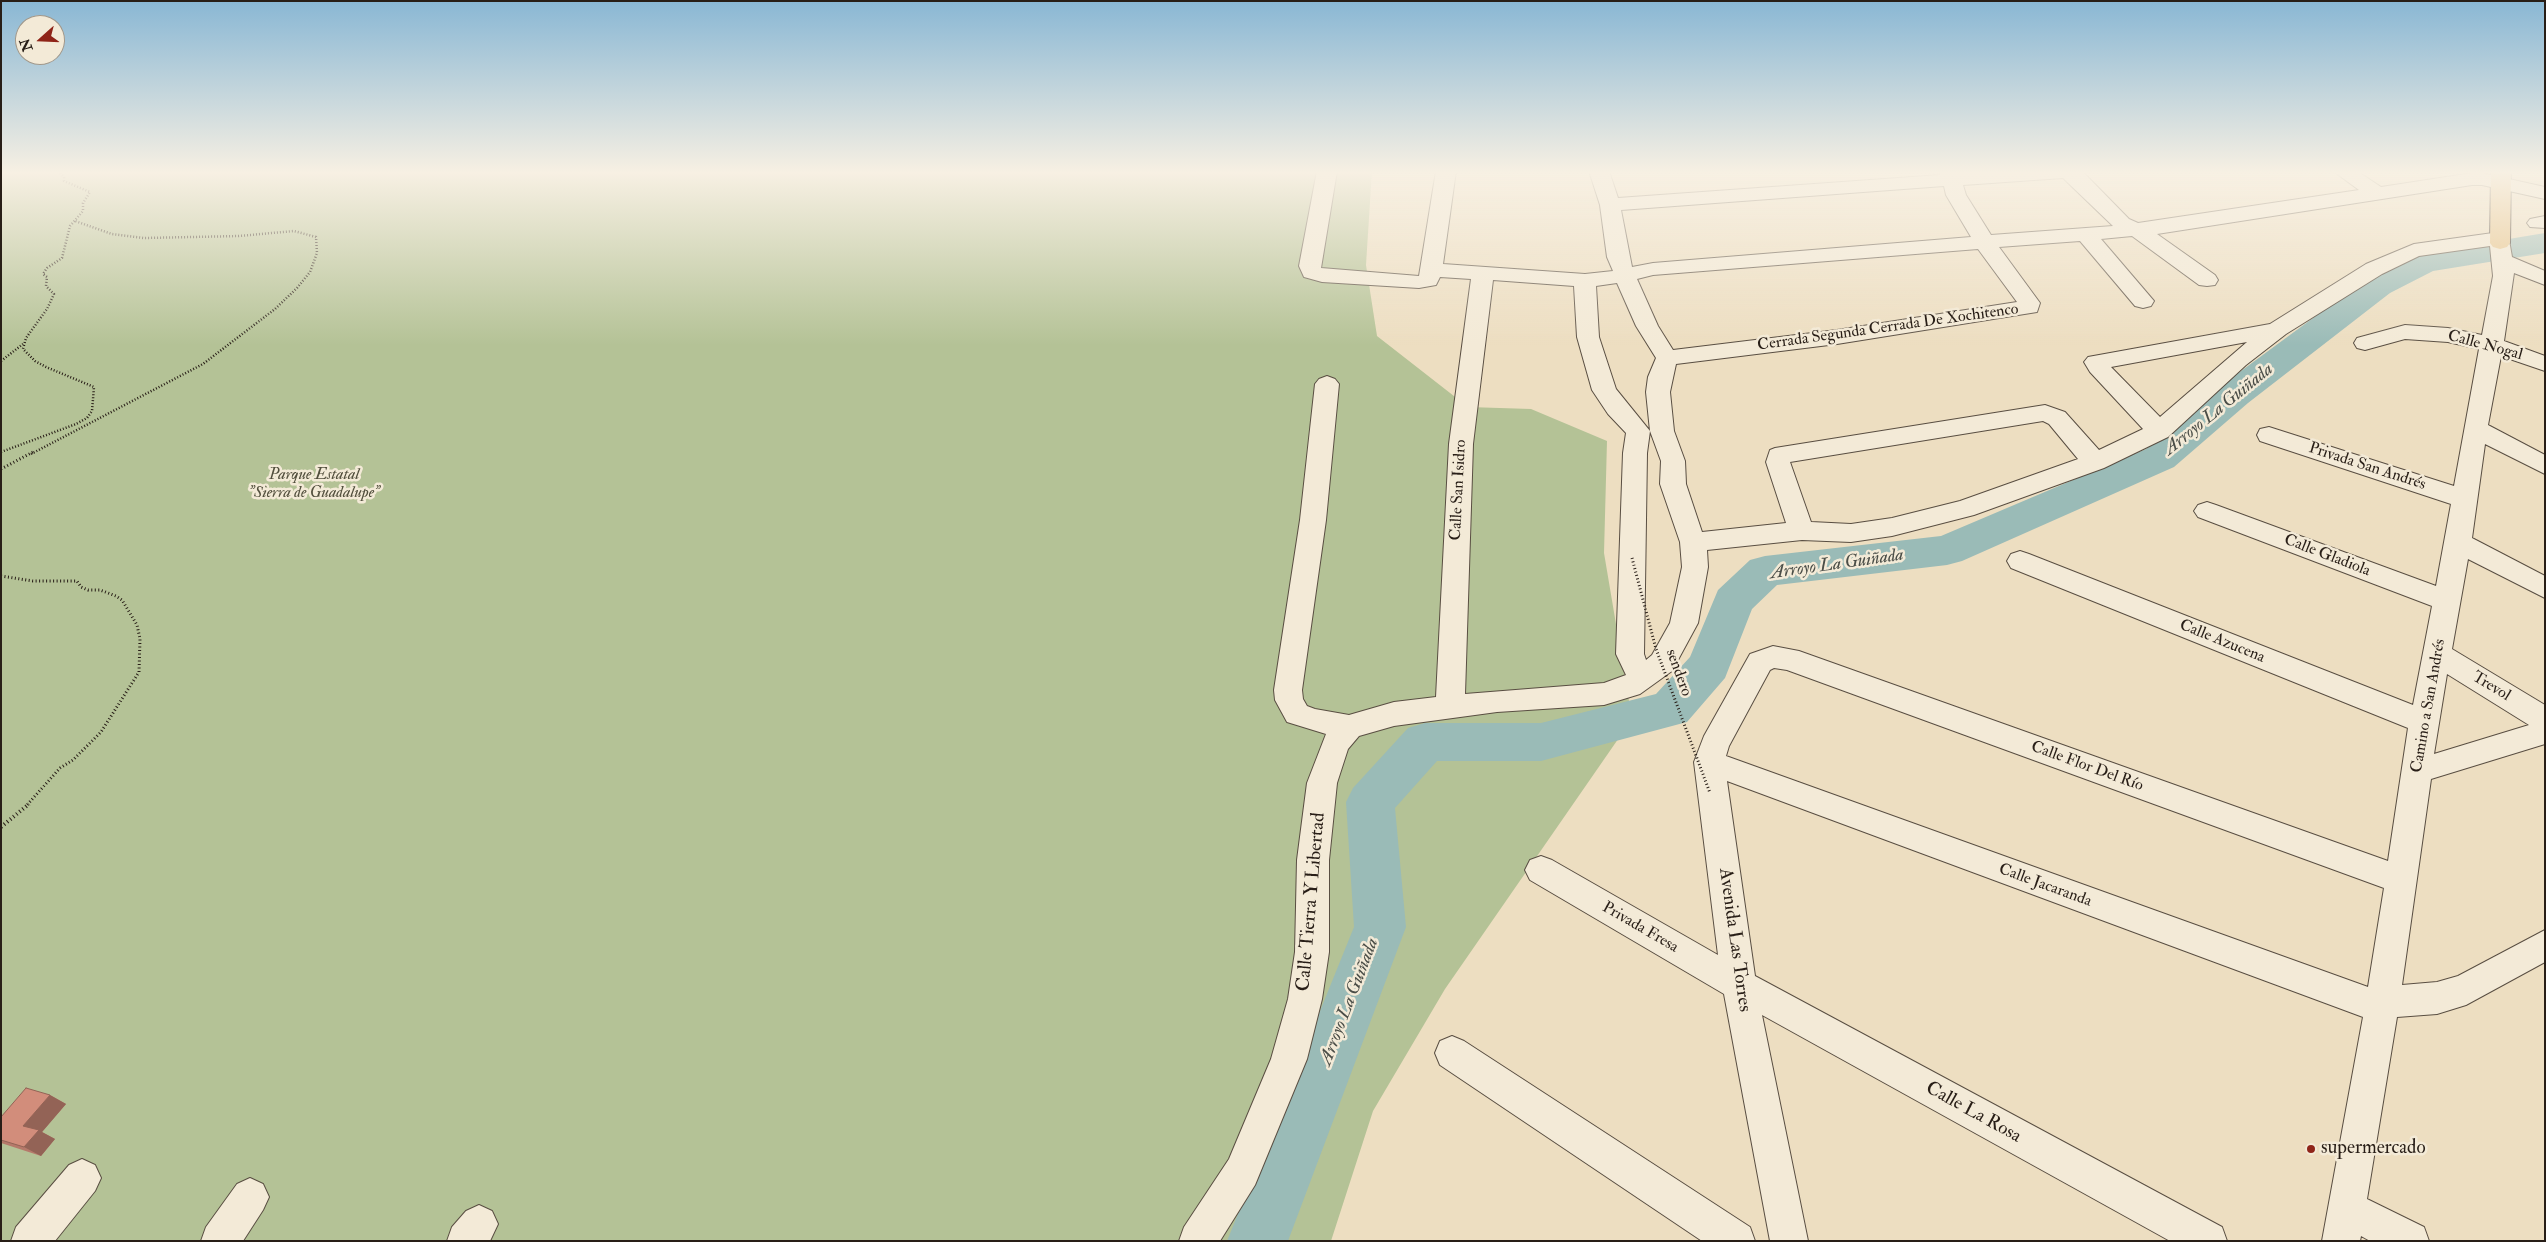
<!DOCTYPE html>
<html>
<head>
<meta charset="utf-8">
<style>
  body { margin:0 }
  #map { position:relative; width:2546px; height:1242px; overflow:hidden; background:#eddec1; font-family:"IM FELL Double Pica",serif }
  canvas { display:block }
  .frame { position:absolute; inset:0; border:2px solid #281e17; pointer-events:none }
  .north { position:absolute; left:15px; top:15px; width:50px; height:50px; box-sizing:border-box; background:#f3ead7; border:1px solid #a2988a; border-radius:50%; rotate:250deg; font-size:14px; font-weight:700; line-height:20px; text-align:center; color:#281e17 }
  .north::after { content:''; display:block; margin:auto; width:18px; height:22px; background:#8f2418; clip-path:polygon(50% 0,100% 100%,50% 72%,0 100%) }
</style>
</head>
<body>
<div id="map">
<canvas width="2546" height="1242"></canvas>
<div class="frame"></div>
<div class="north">N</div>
</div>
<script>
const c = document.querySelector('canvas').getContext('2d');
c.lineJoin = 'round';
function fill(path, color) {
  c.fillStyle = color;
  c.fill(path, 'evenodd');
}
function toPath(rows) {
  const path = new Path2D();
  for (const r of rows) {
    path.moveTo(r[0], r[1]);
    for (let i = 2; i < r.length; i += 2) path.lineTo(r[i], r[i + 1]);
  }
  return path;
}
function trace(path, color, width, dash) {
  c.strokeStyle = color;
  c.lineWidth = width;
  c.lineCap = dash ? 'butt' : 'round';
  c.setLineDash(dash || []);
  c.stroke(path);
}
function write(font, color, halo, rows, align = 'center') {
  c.font = font + ' "IM FELL Double Pica",serif';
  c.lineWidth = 5;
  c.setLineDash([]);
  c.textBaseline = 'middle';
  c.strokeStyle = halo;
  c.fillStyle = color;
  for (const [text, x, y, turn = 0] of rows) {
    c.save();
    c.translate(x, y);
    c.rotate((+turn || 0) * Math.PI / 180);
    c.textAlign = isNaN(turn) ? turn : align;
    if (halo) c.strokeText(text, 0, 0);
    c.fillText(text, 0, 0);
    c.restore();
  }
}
const green = toPath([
  [1,171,1372,171,1366,265,1377,336,1468,407,1531,409,1607,441,1604,553,1632,719,1445,989,1373,1111,1331,1241,1,1241]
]);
const river = toPath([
  [2545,233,2545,253,2433,271,2390,293,2248,403,2174,467,1962,561,1947,565,1777,585,1752,609,1725,678,1687,722,1541,761,1437,761,1395,808,1406,927,1288,1241,1227,1241,1354,927,1346,802,1353,788,1408,728,1425,723,1541,723,1656,694,1690,657,1718,590,1750,560,1765,556,1941,536,2146,449,2222,385,2366,279,2412,255,2545,233]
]);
const pathFar2 = toPath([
  [1,361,23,344],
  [1,452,76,424,87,418,92,411,94,387,46,367,35,361,23,349,26,338,47,309,54,294,46,286,47,277,43,274,47,268,62,258,70,226,83,211,83,203,90,192,64,181,64,177,58,171],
  [31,454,203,364,275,309,297,288,310,272,317,253,316,237,294,231,239,236,144,238,112,234,75,221]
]);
const pathFar1 = toPath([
  [1,469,33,452],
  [1,576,33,581,77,581,81,587,88,590,100,590,116,596,122,600,137,625,140,639,139,672,101,732,73,760,60,768,27,805]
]);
const path = toPath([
  [1,827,29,804]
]);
const minor = toPath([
  [1317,171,1337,171,1321,268,1419,276,1436,171,1456,171,1443,264,1585,274,1613,271,1607,257,1600,205,1589,171,1609,171,1618,198,1940,175,1939,171,1959,171,1960,173,2082,171,2129,219,2138,223,2359,190,2333,171,2357,171,2381,187,2472,173,2482,173,2545,187,2545,199,2482,185,2472,185,2157,234,2215,275,2218,280,2215,285,2207,286,2199,285,2132,236,2101,239,2154,301,2151,306,2143,308,2135,306,2080,241,1999,247,2040,303,2037,312,1837,344,1676,364,1670,392,1674,431,1685,461,1686,484,1702,532,1786,523,1766,462,1770,450,1775,448,2045,405,2065,412,2099,450,2143,429,2090,372,2084,362,2088,357,2270,324,2366,264,2414,244,2500,232,2507,234,2510,238,2509,240,2512,257,2545,271,2545,285,2514,273,2504,341,2545,356,2545,371,2501,356,2488,425,2545,455,2545,474,2485,444,2472,538,2545,576,2545,598,2468,559,2452,649,2545,705,2545,744,2431,779,2402,985,2437,982,2458,976,2545,930,2545,962,2466,1005,2437,1014,2397,1017,2367,1199,2424,1227,2429,1241,2370,1241,2361,1236,2360,1241,2322,1241,2363,1017,1727,781,1755,976,2222,1227,2227,1241,2170,1241,1762,1015,1808,1241,1770,1241,1724,994,1530,880,1525,870,1530,860,1541,856,1552,860,1718,955,1694,762,1704,736,1750,654,1773,646,1799,651,2388,861,2408,728,2011,568,2007,561,2011,554,2020,551,2029,554,2413,705,2432,606,2198,517,2194,511,2198,505,2207,502,2216,505,2436,586,2451,504,2260,441,2257,435,2260,429,2269,427,2454,486,2479,349,2448,342,2405,339,2365,350,2357,348,2354,343,2357,338,2405,325,2448,328,2482,335,2493,276,2490,246,2419,256,2382,274,2286,334,2246,365,2168,437,2104,468,1974,515,1892,536,1851,542,1802,540,1707,550,1708,567,1698,623,1672,671,1640,694,1604,705,1497,712,1394,726,1359,736,1348,749,1337,783,1329,860,1329,952,1322,999,1307,1059,1255,1185,1220,1241,1179,1241,1184,1227,1229,1159,1271,1059,1288,999,1295,952,1297,860,1307,783,1326,734,1287,722,1275,700,1274,690,1300,520,1315,384,1319,379,1327,376,1335,379,1339,384,1326,520,1302,690,1303,699,1307,706,1315,709,1349,715,1394,702,1436,697,1449,444,1471,279,1440,277,1436,285,1419,288,1322,282,1304,277,1299,266,1317,171],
  [2063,178,2113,226,1991,235,1966,195,1963,185,2063,178],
  [1944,186,1946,195,1971,237,1653,263,1632,267,1621,210,1944,186],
  [1978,249,2017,302,1837,330,1673,350,1658,326,1637,279,1653,275,1978,249],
  [1493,280,1574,286,1577,337,1592,390,1608,414,1626,433,1623,453,1616,654,1626,675,1604,683,1465,694,1473,444,1493,280],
  [1617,283,1636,326,1656,358,1648,377,1646,392,1650,431,1616,389,1599,337,1596,286,1617,283],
  [2247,342,2160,417,2111,367,2247,342],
  [2043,421,2049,424,2078,459,1960,501,1892,518,1851,524,1811,522,1790,462,2043,421],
  [1650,431,1661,461,1660,484,1680,542,1682,567,1670,623,1652,655,1646,660,1644,654,1647,453,1650,431],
  [1774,668,1787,670,2384,888,2368,987,1726,756,1729,746,1770,670,1774,668],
  [2447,674,2529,725,2434,754,2447,674],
  [2545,216,2545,228,2530,227,2527,223,2530,219,2545,216],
  [1452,1036,1464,1041,1750,1227,1755,1241,1702,1241,1440,1065,1435,1053,1440,1041,1452,1036],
  [82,1159,95,1165,101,1178,95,1191,55,1241,11,1241,16,1227,69,1165,82,1159],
  [250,1178,263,1184,269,1197,263,1210,243,1241,201,1241,206,1227,237,1184,250,1178],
  [479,1205,492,1211,498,1224,490,1241,447,1241,452,1227,466,1211,479,1205]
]);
const major = toPath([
  [2491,171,2511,171,2510,243,2507,247,2500,249,2493,247,2490,243,2491,171]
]);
const pathBridge = toPath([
  [1632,558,1656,649,1710,793]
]);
const wall = toPath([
  [2534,171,2545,171,2545,174],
  [50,1095,66,1104,42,1132,55,1139,41,1156,1,1143,1,1117]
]);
const shadedWall = toPath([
  [50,1095,66,1104,42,1132,55,1139,41,1156,24,1147,23,1126]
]);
const building = toPath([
  [26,1088,50,1095,23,1126,39,1130,24,1147,1,1140,1,1117,26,1088]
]);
const markers = [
  [2311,1149,5,"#8f2418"]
];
const streetNames = [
  ["Cerrada Segunda Cerrada De Xochitenco",1888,328,-8],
  ["Calle Nogal",2485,346,15],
  ["Privada San Andrés",2367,467,18],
  ["Calle San Isidro",1459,490,-87],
  ["Calle Gladiola",2327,556,21],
  ["Calle Azucena",2222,642,22],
  ["sendero",1678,673,70],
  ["Trevol",2491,687,31],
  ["Camino a San Andrés",2429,706,-80],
  ["Calle Flor Del Río",2087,767,20],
  ["Calle Jacaranda",2045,886,20],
  ["Privada Fresa",1640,928,30]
];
const parkNames = [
  ["Parque Estatal",314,476],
  ["\"Sierra de Guadalupe\"",314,494]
];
const waterNames = [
  ["Arroyo La Guiñada",2219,410,-39],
  ["Arroyo La Guiñada",1837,565,-8],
  ["Arroyo La Guiñada",1350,1002,-69]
];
const nearStreetnames = [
  ["Calle Tierra Y Libertad",1312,902,-85],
  ["Avenida Las Torres",1734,940,82],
  ["Calle La Rosa",1973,1113,29]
];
const nearPoinames = [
  ["supermercado",2321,1149]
];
fill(green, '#b4c296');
fill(river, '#9abbb7');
trace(minor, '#594e42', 2);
trace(major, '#281e17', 2);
trace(pathFar2, '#281e17', 2.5, [1, 2]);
trace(pathFar1, '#281e17', 3, [1, 2.5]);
trace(path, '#281e17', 4, [1, 3]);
fill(minor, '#f3ead7');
fill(major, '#e6bf80');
trace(pathBridge, '#281e17', 3, [1, 2.5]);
fill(wall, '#b5796a');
fill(shadedWall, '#936356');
fill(building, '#d28d7b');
trace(building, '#936356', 1);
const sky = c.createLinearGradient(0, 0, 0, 345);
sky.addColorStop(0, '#89b7d4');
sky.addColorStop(0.5, '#f7f0e3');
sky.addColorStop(1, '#f7f0e300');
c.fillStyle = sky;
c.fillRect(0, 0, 2546, 345);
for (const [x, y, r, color] of markers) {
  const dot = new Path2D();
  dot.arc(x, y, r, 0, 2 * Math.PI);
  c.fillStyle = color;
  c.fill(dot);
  trace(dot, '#f3ead7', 2);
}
write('16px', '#281e17', '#f3ead7', streetNames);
write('italic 16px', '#524f3d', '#f3ead7', parkNames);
write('italic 18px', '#4a4d47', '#f3ead7', waterNames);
write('19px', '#281e17', '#f3ead7', nearStreetnames);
write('19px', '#281e17', '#f3ead7', nearPoinames, 'left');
</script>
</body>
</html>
